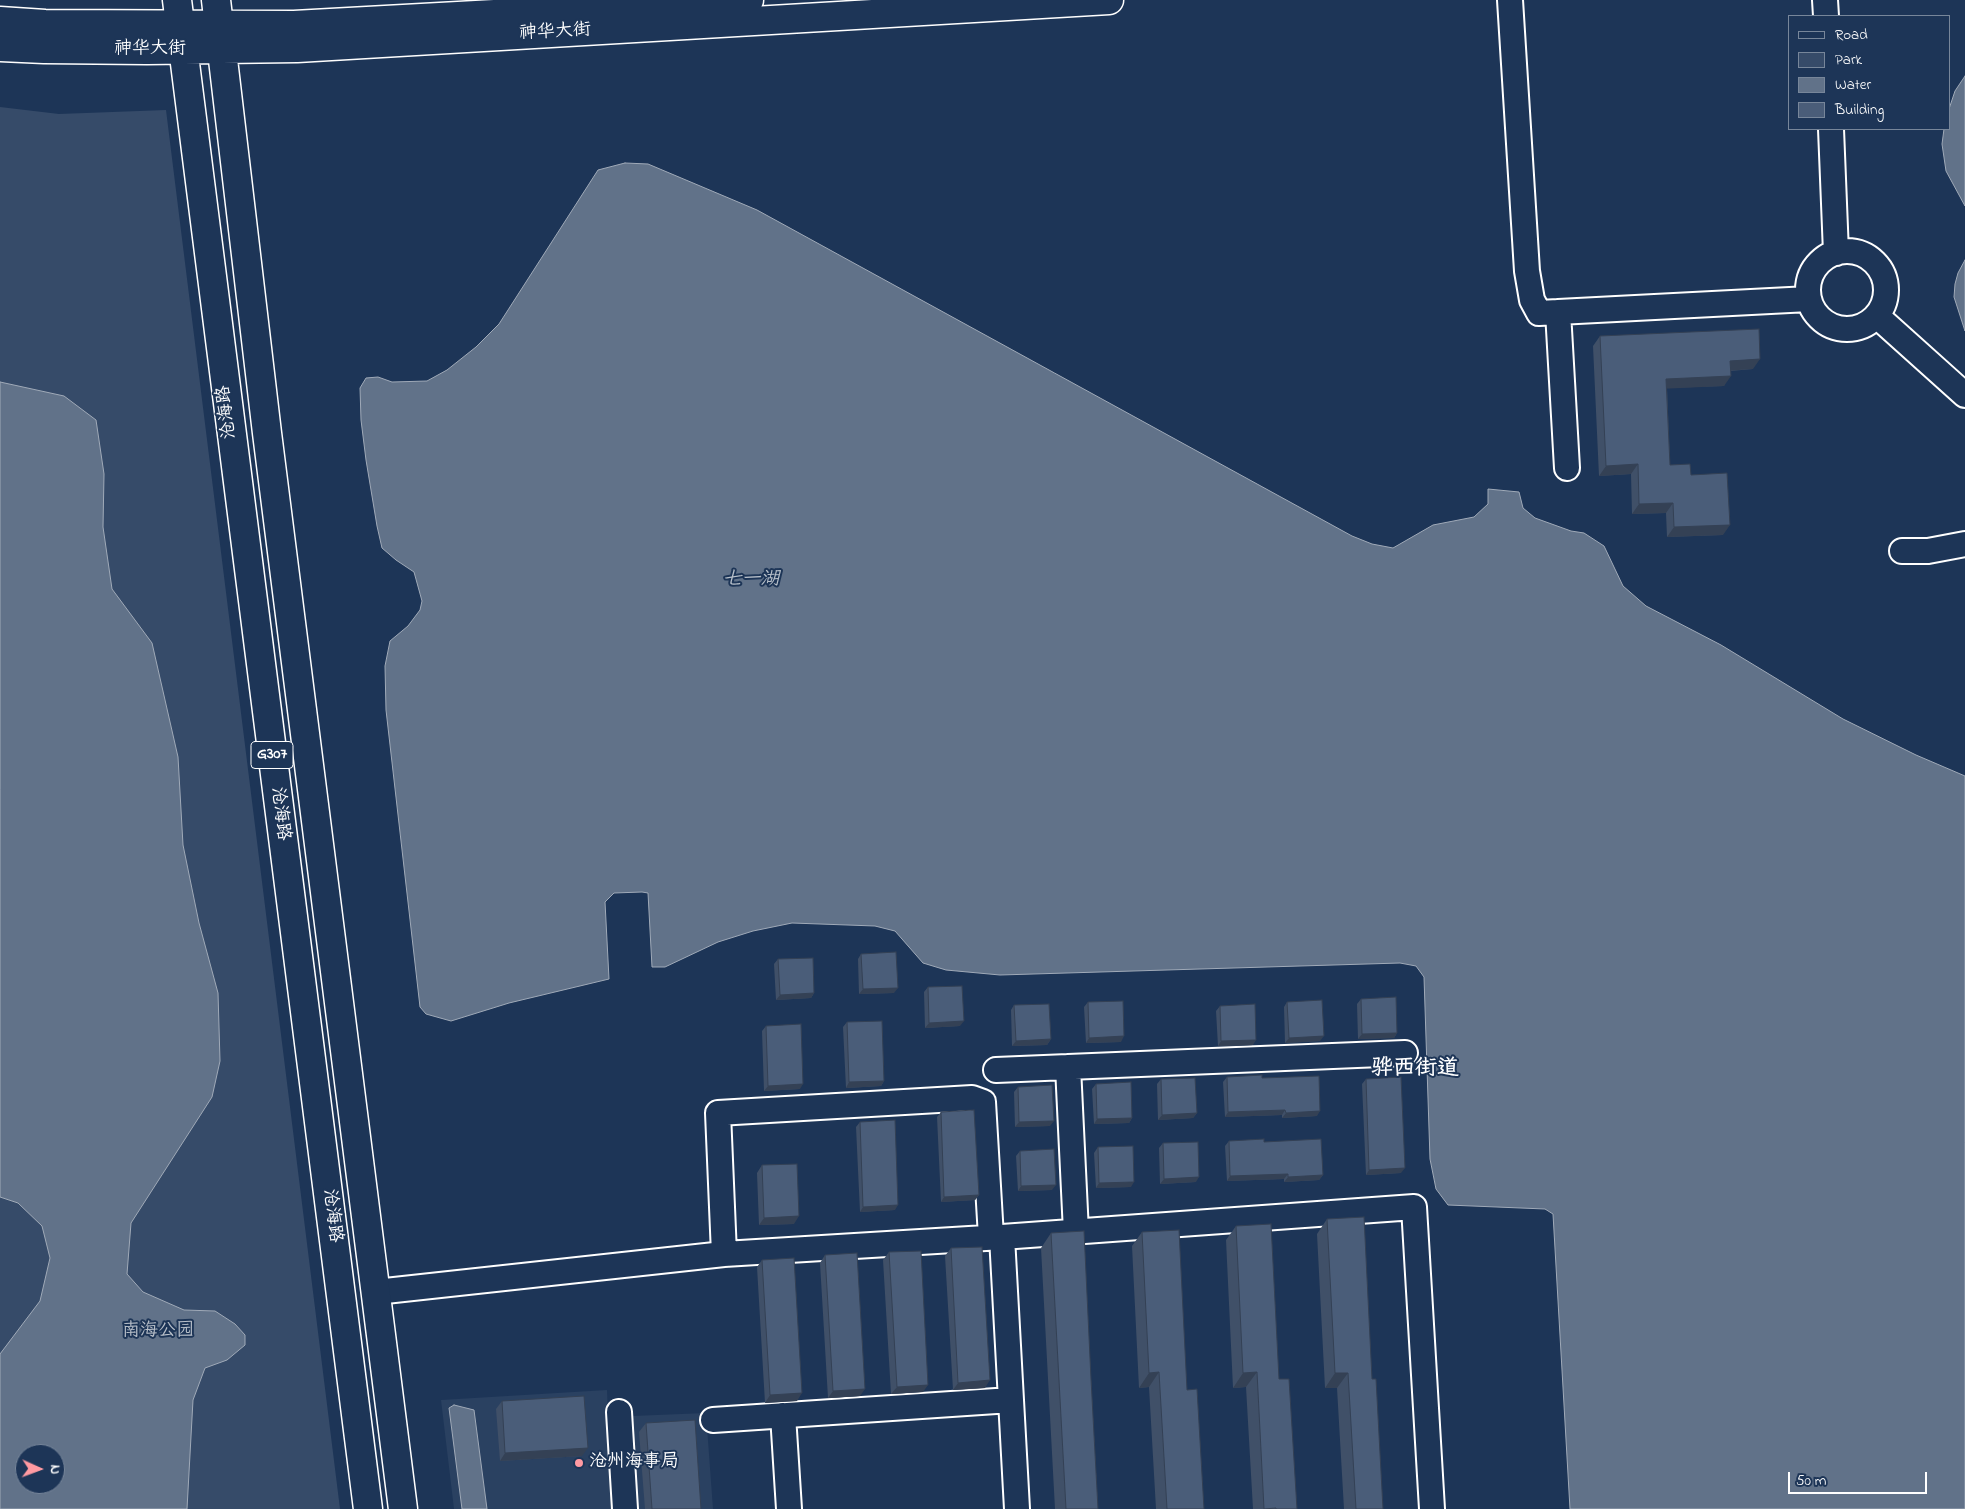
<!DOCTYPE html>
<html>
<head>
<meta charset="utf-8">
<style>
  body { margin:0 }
  #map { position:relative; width:1965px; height:1509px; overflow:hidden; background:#1d3557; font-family:"Indie Flower",sans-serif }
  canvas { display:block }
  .legend { position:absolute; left:1788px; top:15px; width:162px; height:115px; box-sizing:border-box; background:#1d3557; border:1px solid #77869a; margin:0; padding:6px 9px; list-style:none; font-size:15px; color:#fff }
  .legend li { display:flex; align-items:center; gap:10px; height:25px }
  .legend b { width:25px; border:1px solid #77869a }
  .north { position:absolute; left:15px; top:1444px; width:50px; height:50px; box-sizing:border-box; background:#1d3557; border:1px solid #77869a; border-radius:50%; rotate:92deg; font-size:14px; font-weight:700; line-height:20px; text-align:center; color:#fff }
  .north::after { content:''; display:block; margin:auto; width:18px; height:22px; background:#ff9aa2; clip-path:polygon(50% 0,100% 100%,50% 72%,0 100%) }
  .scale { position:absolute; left:1788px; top:1472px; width:139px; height:22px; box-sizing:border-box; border:2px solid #fff; border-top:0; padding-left:6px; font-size:15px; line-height:18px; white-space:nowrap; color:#fff; -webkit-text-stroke:4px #1d3557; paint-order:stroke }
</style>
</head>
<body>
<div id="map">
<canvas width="1965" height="1509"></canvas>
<ul class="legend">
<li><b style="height:6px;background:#1d3557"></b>Road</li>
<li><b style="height:14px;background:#364b69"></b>Park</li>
<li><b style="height:14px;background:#617289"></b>Water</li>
<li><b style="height:14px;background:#4a5d79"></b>Building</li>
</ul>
<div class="north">N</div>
<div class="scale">50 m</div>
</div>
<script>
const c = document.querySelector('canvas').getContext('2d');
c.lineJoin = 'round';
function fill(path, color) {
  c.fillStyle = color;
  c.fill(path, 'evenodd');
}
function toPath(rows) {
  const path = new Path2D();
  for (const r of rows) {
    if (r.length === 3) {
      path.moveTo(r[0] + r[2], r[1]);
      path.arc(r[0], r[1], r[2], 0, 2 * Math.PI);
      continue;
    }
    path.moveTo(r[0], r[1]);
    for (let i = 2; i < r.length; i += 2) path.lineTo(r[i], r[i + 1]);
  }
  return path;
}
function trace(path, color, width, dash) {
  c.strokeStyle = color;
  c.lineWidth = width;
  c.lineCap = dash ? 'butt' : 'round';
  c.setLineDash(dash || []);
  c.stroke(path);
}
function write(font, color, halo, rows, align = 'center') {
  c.font = font + ' "Indie Flower","LXGW WenKai TC",sans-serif';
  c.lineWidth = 4;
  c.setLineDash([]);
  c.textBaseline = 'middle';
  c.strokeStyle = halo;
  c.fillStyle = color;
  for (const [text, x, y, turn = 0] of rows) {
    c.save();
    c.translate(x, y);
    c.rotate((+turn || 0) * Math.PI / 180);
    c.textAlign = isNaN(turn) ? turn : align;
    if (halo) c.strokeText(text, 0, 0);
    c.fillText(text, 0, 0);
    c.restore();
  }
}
const built = toPath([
  [607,1390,608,1417,706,1413,713,1509,454,1509,441,1400]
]);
const green = toPath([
  [0,107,59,114,166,110,340,1509,0,1509],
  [25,1454,55,1454,55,1484,25,1484]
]);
const water = toPath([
  [1965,76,1965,206,1946,171,1942,144,1944,129,1949,129,1949,109,1955,91,1965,76],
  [625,163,648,164,757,210,1352,536,1372,544,1393,548,1433,525,1474,517,1488,504,1488,489,1519,492,1523,508,1535,518,1571,531,1584,533,1604,546,1623,586,1646,606,1721,645,1843,719,1916,755,1965,776,1965,1509,1570,1509,1553,1214,1545,1209,1448,1205,1436,1189,1430,1159,1424,977,1416,966,1400,963,1000,975,946,970,923,963,895,931,875,926,792,923,753,931,718,942,665,967,652,967,648,893,642,892,614,893,605,902,609,979,509,1003,451,1021,426,1014,420,1007,386,710,385,666,390,641,408,626,420,610,422,601,414,572,396,560,382,548,377,526,366,460,361,420,360,388,366,378,378,377,392,382,427,381,447,370,476,347,499,324,598,170,625,163],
  [1965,260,1965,331,1954,297,1955,284,1958,273,1965,260],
  [0,382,64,396,96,420,104,474,103,527,112,589,152,643,178,757,183,845,199,923,218,993,220,1061,212,1097,131,1223,127,1274,143,1292,184,1310,215,1311,235,1324,245,1335,245,1345,227,1360,205,1368,193,1400,187,1509,0,1509,0,1354,40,1301,50,1258,42,1226,18,1203,0,1197,0,382],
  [25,1454,55,1454,55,1484,25,1484,25,1454],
  [454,1405,474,1410,487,1509,462,1509,449,1408,454,1405]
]);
const minor = toPath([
  [1510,0,1527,271,1532,300,1539,313,1809,299],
  [1825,0,1826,16],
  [1831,129,1836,253],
  [1847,290,39],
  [1558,312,1567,468],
  [1877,316,1965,395],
  [1902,551,1928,551,1965,544],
  [1068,1067,1076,1232],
  [996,1070,1405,1053],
  [1002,1237,1017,1509],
  [724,1254,718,1113,972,1098,983,1102,991,1237],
  [376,1292,724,1254,1002,1237,1414,1207,1432,1509],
  [619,1412,625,1509],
  [783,1415,789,1509],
  [713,1420,1011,1400]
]);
const major = toPath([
  [177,0,368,1509],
  [216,0,267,433,403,1509],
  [0,21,45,24,294,25,749,0],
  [0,47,44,49,147,50,297,48,1109,0]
]);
const wall = toPath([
  [1600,336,1753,369,1730,371,1724,386,1667,388,1670,465,1691,475,1723,535,1667,537,1666,513,1632,514,1631,474,1599,476,1593,346],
  [861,954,894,993,859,994,858,959],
  [778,959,814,993,811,998,776,1000,774,964],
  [928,987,960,1026,925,1028,924,992],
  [1361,999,1397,1033,1394,1038,1358,1039,1357,1004],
  [1088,1002,1121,1042,1086,1043,1084,1007],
  [1287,1002,1320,1041,1285,1043,1284,1007],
  [1014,1005,1051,1039,1047,1045,1012,1046,1011,1010],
  [1220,1006,1253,1045,1218,1046,1216,1011],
  [847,1022,884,1081,881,1086,846,1088,843,1027],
  [766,1026,800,1089,764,1091,762,1031],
  [1227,1077,1262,1078,1317,1116,1282,1118,1282,1115,1225,1117,1223,1082],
  [1161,1079,1197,1113,1193,1118,1158,1120,1157,1084],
  [1366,1079,1401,1173,1366,1175,1362,1084],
  [1096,1084,1132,1118,1129,1123,1094,1124,1092,1089],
  [1018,1087,1050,1126,1015,1127,1014,1092],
  [941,1112,979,1195,975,1200,941,1202,937,1117],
  [860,1122,895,1210,860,1212,856,1127],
  [1229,1141,1264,1142,1323,1175,1319,1180,1284,1182,1284,1179,1227,1181,1225,1146],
  [1163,1143,1196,1182,1160,1184,1159,1148],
  [1098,1147,1131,1187,1096,1188,1094,1153],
  [1020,1151,1052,1190,1018,1191,1016,1156],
  [762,1165,794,1224,759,1225,757,1173],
  [1327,1219,1372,1379,1383,1509,1344,1509,1337,1388,1325,1388,1317,1234],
  [1236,1226,1279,1379,1297,1509,1253,1509,1246,1387,1233,1388,1226,1240],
  [1142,1232,1187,1390,1204,1509,1156,1509,1149,1387,1139,1388,1132,1246],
  [1051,1233,1091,1379,1098,1509,1055,1509,1041,1248],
  [951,1248,985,1388,953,1390,945,1256],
  [889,1252,923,1392,891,1394,883,1260],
  [825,1255,860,1396,828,1398,820,1263],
  [762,1260,797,1401,765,1403,757,1267],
  [502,1401,582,1456,500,1461,496,1409],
  [646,1423,701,1509,645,1509,639,1432]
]);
const shadedWall = toPath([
  [1760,359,1753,369,1723,371,1730,361],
  [1731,376,1724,386,1659,389,1666,379],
  [1638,464,1631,474,1599,476,1606,466],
  [1673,503,1666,513,1632,514,1639,504],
  [1730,525,1723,535,1667,537,1674,527],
  [898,988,894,993,859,994,863,989],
  [814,993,811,998,776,1000,780,995],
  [964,1021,960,1026,925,1028,929,1023],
  [1397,1033,1394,1038,1358,1039,1362,1034],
  [1124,1036,1121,1042,1086,1043,1089,1038],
  [1324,1036,1320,1041,1285,1043,1289,1038],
  [1051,1039,1047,1045,1012,1046,1016,1041],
  [1256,1040,1253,1045,1218,1046,1221,1041],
  [884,1081,881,1086,846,1088,849,1082],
  [803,1084,800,1089,764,1091,768,1086],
  [1285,1110,1282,1115,1225,1117,1228,1112],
  [1320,1111,1317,1116,1282,1118,1286,1113],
  [1197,1113,1193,1118,1158,1120,1162,1115],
  [1132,1118,1129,1123,1094,1124,1097,1119],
  [1054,1121,1050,1126,1015,1127,1019,1122],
  [1405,1168,1401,1173,1366,1175,1369,1170],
  [1288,1174,1284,1179,1227,1181,1230,1176],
  [1323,1175,1319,1180,1284,1182,1288,1177],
  [1199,1177,1196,1182,1160,1184,1164,1179],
  [1134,1182,1131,1187,1096,1188,1099,1183],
  [1056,1185,1052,1190,1018,1191,1021,1186],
  [979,1195,975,1200,941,1202,944,1197],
  [898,1205,895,1210,860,1212,863,1207],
  [799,1216,794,1224,759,1225,764,1218],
  [1159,1372,1149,1387,1139,1388,1149,1373],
  [1257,1372,1246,1387,1233,1388,1243,1373],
  [1335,1373,1348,1373,1337,1388,1325,1388],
  [990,1380,985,1388,953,1390,958,1383],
  [928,1385,923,1392,891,1394,897,1387],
  [865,1389,860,1396,828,1398,833,1391],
  [802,1393,797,1401,765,1403,770,1395],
  [588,1448,582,1456,500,1461,505,1453]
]);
const building = toPath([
  [1759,329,1760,359,1730,361,1731,376,1666,379,1670,465,1690,464,1691,475,1727,473,1730,525,1674,527,1673,503,1639,504,1638,464,1606,466,1600,336,1759,329],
  [896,952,898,988,863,989,861,954,896,952],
  [813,958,814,993,780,995,778,959,813,958],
  [962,986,964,1021,929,1023,928,987,962,986],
  [1396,997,1397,1033,1362,1034,1361,999,1396,997],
  [1322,1000,1324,1036,1289,1038,1287,1002,1322,1000],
  [1123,1001,1124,1036,1089,1038,1088,1002,1123,1001],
  [1049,1004,1051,1039,1016,1041,1014,1005,1049,1004],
  [1255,1004,1256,1040,1221,1041,1220,1006,1255,1004],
  [882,1021,884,1081,849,1082,847,1022,882,1021],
  [801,1024,803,1084,768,1086,766,1026,801,1024],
  [1262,1075,1262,1078,1319,1076,1320,1111,1286,1113,1285,1110,1228,1112,1227,1077,1262,1075],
  [1401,1077,1405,1168,1369,1170,1366,1079,1401,1077],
  [1195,1078,1197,1113,1162,1115,1161,1079,1195,1078],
  [1131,1082,1132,1118,1097,1119,1096,1084,1131,1082],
  [1052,1085,1054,1121,1019,1122,1018,1087,1052,1085],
  [974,1110,979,1195,944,1197,941,1112,974,1110],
  [895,1120,898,1205,863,1207,860,1122,895,1120],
  [1264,1139,1264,1142,1321,1139,1323,1175,1288,1177,1288,1174,1230,1176,1229,1141,1264,1139],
  [1198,1142,1199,1177,1164,1179,1163,1143,1198,1142],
  [1133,1146,1134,1182,1099,1183,1098,1147,1133,1146],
  [1054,1149,1056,1185,1021,1186,1020,1151,1054,1149],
  [797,1164,799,1216,764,1218,762,1165,797,1164],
  [1364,1217,1372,1379,1376,1379,1383,1509,1356,1509,1348,1373,1335,1373,1327,1219,1364,1217],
  [1271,1224,1279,1379,1289,1379,1297,1509,1276,1509,1276,1508,1264,1509,1257,1372,1243,1373,1236,1226,1271,1224],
  [1179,1230,1187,1390,1197,1389,1204,1509,1167,1509,1159,1372,1149,1373,1142,1232,1179,1230],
  [1084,1231,1091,1379,1098,1509,1066,1509,1051,1233,1084,1231],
  [982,1247,990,1380,958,1383,951,1248,982,1247],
  [921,1251,928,1385,897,1387,889,1252,921,1251],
  [857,1253,865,1389,833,1391,825,1255,857,1253],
  [794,1258,802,1393,770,1395,762,1260,794,1258],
  [584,1396,588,1448,505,1453,502,1401,584,1396],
  [695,1420,701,1509,652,1509,646,1423,695,1420]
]);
const markers = [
  [579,1463,5,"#ff9aa2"]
];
const shields = [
  [272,755,42]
];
const shieldNames = [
  ["G307",272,755]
];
const streetNames = [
  ["神华大街",555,33,-3],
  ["神华大街",150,50],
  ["沧海路",228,412,-97],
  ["沧海路",279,814,83],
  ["沧海路",331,1216,83]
];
const parkNames = [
  ["南海公园",158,1332]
];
const poiNames = [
  ["沧州海事局",589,1463]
];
const waterNames = [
  ["七一湖",751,581]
];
const districtNames = [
  ["骅西街道",1415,1070]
];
fill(built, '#2a4161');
fill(green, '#364b69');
fill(water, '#617289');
trace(water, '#a0aab8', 1);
trace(minor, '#fff', 28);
trace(major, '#fff', 31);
trace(minor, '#1d3557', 24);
trace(major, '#1d3557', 28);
fill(wall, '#405068');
fill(shadedWall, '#344155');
fill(building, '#4a5d79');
trace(building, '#344155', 1);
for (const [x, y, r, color] of markers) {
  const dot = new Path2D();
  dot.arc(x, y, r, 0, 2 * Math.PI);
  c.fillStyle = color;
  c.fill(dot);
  trace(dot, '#1d3557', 2);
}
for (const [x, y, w] of shields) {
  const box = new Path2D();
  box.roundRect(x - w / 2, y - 13.5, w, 27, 4);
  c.fillStyle = '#1d3557';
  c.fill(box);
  trace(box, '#fff', 1);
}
write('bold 16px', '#fff', null, shieldNames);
write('18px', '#fff', '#1d3557', streetNames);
write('18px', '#b9c0ca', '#1d3557', parkNames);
write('18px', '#fff', '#1d3557', poiNames, 'left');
write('italic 19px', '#b8c0ca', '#1d3557', waterNames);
write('bold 22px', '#fff', '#1d3557', districtNames);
</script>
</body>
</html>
